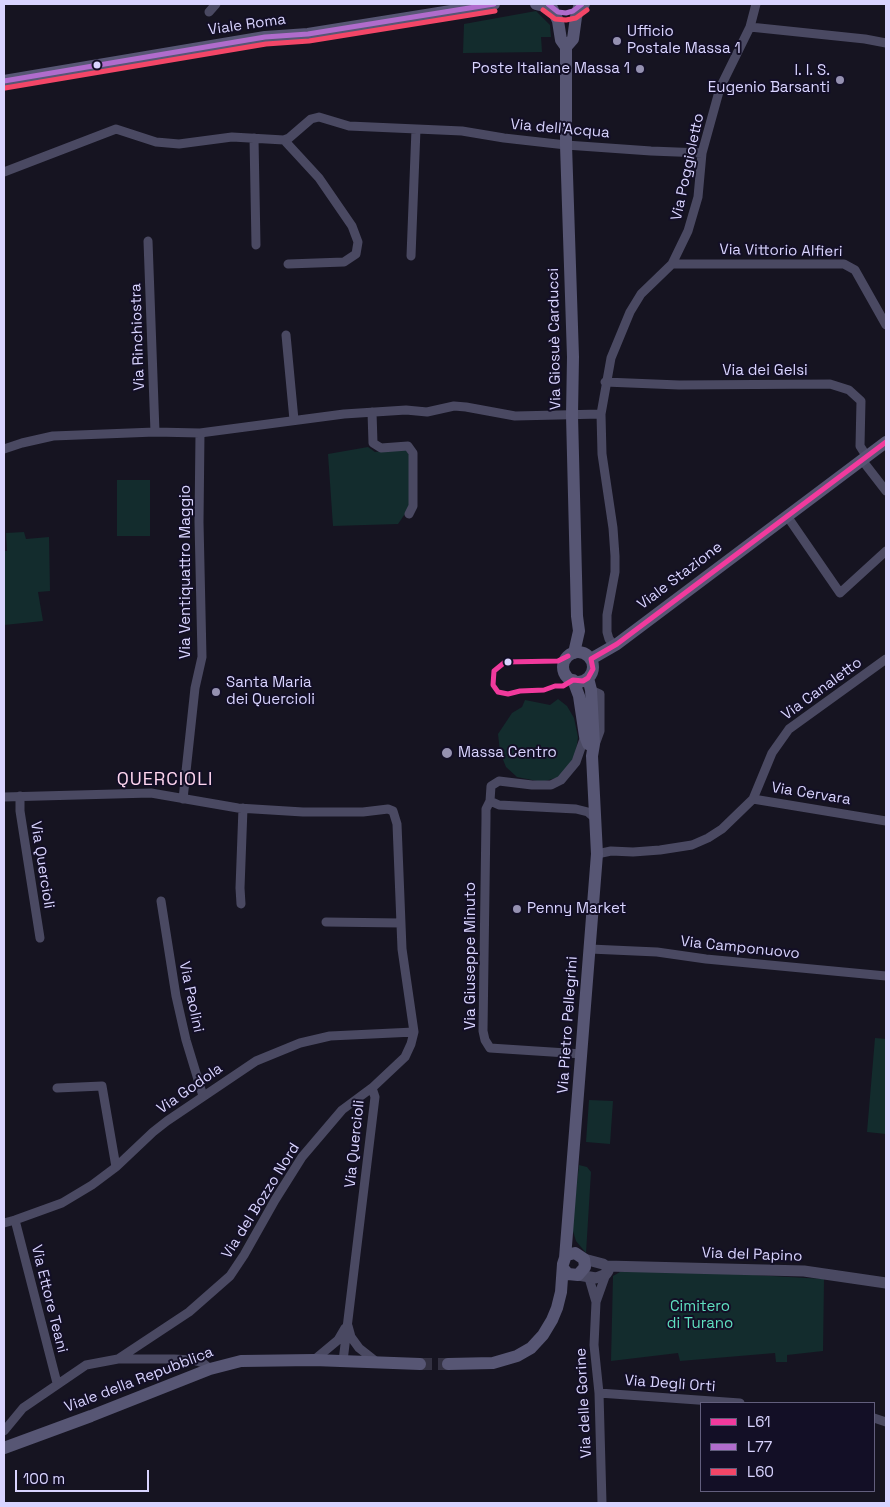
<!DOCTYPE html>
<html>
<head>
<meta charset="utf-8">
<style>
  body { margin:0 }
  #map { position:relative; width:890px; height:1507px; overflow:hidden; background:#161421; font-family:"Space Grotesk",sans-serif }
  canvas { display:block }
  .frame { position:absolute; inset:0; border:5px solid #d9d4ff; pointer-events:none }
  .legend { position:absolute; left:700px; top:1402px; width:175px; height:90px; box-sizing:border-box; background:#130f26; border:1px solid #625e7d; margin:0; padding:6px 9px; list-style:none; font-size:15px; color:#d9d4ff }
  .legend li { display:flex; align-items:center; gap:10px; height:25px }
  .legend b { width:25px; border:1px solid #625e7d }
  .scale { position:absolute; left:15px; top:1470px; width:134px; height:22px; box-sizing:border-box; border:2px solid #d9d4ff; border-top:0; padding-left:6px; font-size:15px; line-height:18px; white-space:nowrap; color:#d9d4ff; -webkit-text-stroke:4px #130f26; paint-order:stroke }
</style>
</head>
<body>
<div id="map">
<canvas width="890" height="1507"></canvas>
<div class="frame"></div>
<ul class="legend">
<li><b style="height:6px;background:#f13a9d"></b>L61</li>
<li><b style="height:6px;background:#b06ccc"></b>L77</li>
<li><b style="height:6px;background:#f34667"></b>L60</li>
</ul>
<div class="scale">100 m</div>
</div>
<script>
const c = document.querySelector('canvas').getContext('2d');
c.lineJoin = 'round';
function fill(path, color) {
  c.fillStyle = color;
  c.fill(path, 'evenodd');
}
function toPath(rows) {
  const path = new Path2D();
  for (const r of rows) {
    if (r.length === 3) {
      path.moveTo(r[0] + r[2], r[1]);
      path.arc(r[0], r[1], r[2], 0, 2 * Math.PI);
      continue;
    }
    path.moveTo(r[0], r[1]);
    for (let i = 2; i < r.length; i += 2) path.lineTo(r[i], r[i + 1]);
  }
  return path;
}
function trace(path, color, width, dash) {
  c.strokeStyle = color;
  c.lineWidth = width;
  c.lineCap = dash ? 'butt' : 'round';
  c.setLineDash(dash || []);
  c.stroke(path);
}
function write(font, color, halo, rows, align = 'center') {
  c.font = font + ' "Space Grotesk",sans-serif';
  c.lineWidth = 4;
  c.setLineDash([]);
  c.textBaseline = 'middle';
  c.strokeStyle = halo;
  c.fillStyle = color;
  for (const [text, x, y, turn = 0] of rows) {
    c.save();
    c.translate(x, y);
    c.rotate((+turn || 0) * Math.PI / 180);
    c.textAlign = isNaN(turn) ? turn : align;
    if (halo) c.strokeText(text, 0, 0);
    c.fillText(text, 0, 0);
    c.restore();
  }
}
const green = toPath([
  [536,11,550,25,551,37,541,37,542,52,463,53,464,24],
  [368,447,375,452,406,449,409,455,409,508,398,524,333,526,328,454],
  [117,480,150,480,150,536,117,536],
  [24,532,26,539,49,537,50,591,38,592,43,621,4,625,4,551,7,551,6,533],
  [558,699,567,706,574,718,578,737,576,752,570,767,559,777,542,782,517,777,506,767,500,752,498,734,512,713,522,707,525,700,550,705],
  [875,1038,886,1039,886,1134,867,1132],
  [589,1100,613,1101,610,1144,586,1142],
  [579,1165,587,1167,591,1172,586,1253,576,1241,572,1228],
  [620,1272,702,1272,824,1279,823,1351,787,1355,787,1362,776,1362,775,1353,680,1361,678,1353,611,1361,613,1276]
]);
const secondaryTunnel = toPath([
  [420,1364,448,1364]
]);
const minor = toPath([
  [209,12,216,4],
  [750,27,865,39,886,43],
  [254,138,256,245],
  [284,140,319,178,352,226,358,242,356,254,344,262,288,264],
  [4,172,116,129,156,142,179,144,232,137,284,140,289,138,311,119,319,117,349,126,462,131,504,138,566,145,651,151,702,153],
  [148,241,155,432],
  [411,256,416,129],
  [672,264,844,264,855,270,886,325],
  [286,335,294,420],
  [605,382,679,385,830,384,849,390,861,401,860,446,867,457],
  [372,412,373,443,381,448,408,446,413,453,413,506,409,514],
  [4,449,22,443,53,436,155,432,200,433,344,414,406,410,427,412,454,406,466,407,515,416,601,414],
  [862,460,886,491],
  [787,516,840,593,886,551],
  [614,645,609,639,607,632,607,615,615,572,615,556,613,528,602,454,601,414,611,358,630,312,641,294,672,264,688,231,698,197,702,153,720,88,750,27,756,4],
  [591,690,600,694,600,731,596,742],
  [20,796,20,811,40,938],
  [4,797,151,793,238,808,303,812,363,812,388,809,393,811,397,824,402,949,414,1032,411,1044,405,1057,372,1088,375,1097,343,1361],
  [183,799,195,688,202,657,199,522,200,433],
  [753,799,772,753,789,729,886,659],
  [490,801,499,805,576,809,588,812,596,819],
  [597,854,611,851,633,852,660,850,692,845,708,838,722,829,753,799,886,821],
  [161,901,176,996,186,1040,203,1096],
  [241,904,240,888,243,808],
  [326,922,401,923],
  [590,949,657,952,706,959,886,976],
  [582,1054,490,1048,485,1040,483,1031,486,818,486,809,490,801,491,786,499,781,532,785,551,785,561,780,576,762,585,736],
  [57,1088,102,1086,116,1167],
  [15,1220,57,1383],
  [4,1223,15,1220,62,1203,92,1185,116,1167,153,1132,167,1121,256,1061,300,1043,330,1036,414,1032],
  [589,1278,596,1302,594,1345,599,1393,602,1503],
  [596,1302,606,1274],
  [348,1326,351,1337,359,1348,378,1363],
  [118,1359,189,1312,230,1276,244,1255,275,1200,302,1157,342,1110,373,1087],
  [314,1360,338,1340,345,1328],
  [599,1393,740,1403],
  [874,1418,886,1422],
  [4,1431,23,1408,86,1365,118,1359,174,1359,193,1360,203,1363,210,1369]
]);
const tertiary = toPath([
  [584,1259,603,1264,606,1266,804,1271,886,1283],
  [578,1275,596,1278,606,1274,608,1271,606,1266]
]);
const secondary = toPath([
  [536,4,552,8,558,21,561,40,566,47,566,145,573,357,572,415,577,616,579,631,574,653],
  [566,47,573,39,576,17,579,7,584,4],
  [4,81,265,37,308,34,494,4],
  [578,667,15],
  [591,659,617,644,886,442],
  [573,680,579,696,585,736,588,744],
  [565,1258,597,854,592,756,594,744,591,690,588,678],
  [448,1364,493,1363,517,1356,531,1348,543,1335,552,1320,557,1308,561,1292,563,1264,565,1258,567,1255,575,1253,584,1259,585,1267,578,1275,568,1274,563,1268],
  [4,1448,91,1416,210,1369,241,1361,314,1360,420,1364]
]);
const bus1 = toPath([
  [568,656,558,661,505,662,494,671,493,685,498,692,508,694,520,691,544,690,555,686,563,686,573,680,583,681,588,678,593,669,591,659,617,644,886,442]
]);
const bus2 = toPath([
  [548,4,558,12,566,13,573,11,582,4],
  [4,81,265,37,308,34,494,4]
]);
const bus3 = toPath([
  [543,10,555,19,566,20,576,18,587,10],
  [5,88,266,44,309,41,495,11]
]);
const markers = [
  [617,41,5,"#9591b1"],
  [97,65,4.5,"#d9d4ff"],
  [640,69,5,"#9591b1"],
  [840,80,5,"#9591b1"],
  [508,662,4.5,"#d9d4ff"],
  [216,692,5,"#9591b1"],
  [447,753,6,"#9591b1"],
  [517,909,5,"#9591b1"]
];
const streetNames = [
  ["Viale Roma",247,25,-8],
  ["Via dell'Acqua",560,129,5],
  ["Via Poggioletto",688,167,-78],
  ["Via Vittorio Alfieri",781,251,1],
  ["Via Rinchiostra",138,337,-92],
  ["Via Giosuè Carducci",555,339,-91],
  ["Via dei Gelsi",765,371],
  ["Via Ventiquattro Maggio",186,572,-90],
  ["Viale Stazione",680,576,-37],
  ["Via Canaletto",822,689,-36],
  ["Via Cervara",811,794,9],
  ["Via Quercioli",42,865,81],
  ["Via Camponuovo",740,948,6],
  ["Via Giuseppe Minuto",471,956,-90],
  ["Via Paolini",191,997,78],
  ["Via Pietro Pellegrini",568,1025,-86],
  ["Via Godola",190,1089,-35],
  ["Via Quercioli",355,1144,-84],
  ["Via del Bozzo Nord",261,1201,-58],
  ["Via del Papino",752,1255,2],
  ["Via Ettore Teani",49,1299,76],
  ["Viale della Repubblica",139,1380,-21],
  ["Via Degli Orti",670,1384,4],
  ["Via delle Gorine",584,1403,-93]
];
const poiNames = [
  ["Ufficio",627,32],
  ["Postale Massa 1",627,49],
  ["Poste Italiane Massa 1",630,69,"right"],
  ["I. I. S.",830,71,"right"],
  ["Eugenio Barsanti",830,88,"right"],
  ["Santa Maria",226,683],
  ["dei Quercioli",226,700],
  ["Massa Centro",458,753],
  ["Penny Market",527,909]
];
const parkNames = [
  ["Cimitero",700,1307],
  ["di Turano",700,1324]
];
const quarterNames = [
  ["QUERCIOLI",165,780]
];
fill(green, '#132c2d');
trace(secondaryTunnel, '#333142', 12, [12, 6]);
trace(minor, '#4a4962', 9);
trace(tertiary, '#4a4962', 11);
trace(secondary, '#575674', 12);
trace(bus1, '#f13a9d', 5);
trace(bus2, '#b06ccc', 5);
trace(bus3, '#f34667', 5);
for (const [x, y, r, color] of markers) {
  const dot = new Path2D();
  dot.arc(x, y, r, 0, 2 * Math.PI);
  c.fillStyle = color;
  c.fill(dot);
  trace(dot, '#130f26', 2);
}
write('15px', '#d9d4ff', '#130f26', streetNames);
write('15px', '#d9d4ff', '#130f26', poiNames, 'left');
write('15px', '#5fe0c0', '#130f26', parkNames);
c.letterSpacing = '1px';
write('18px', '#ffd6f0', '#130f26', quarterNames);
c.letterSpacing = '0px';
</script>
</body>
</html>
